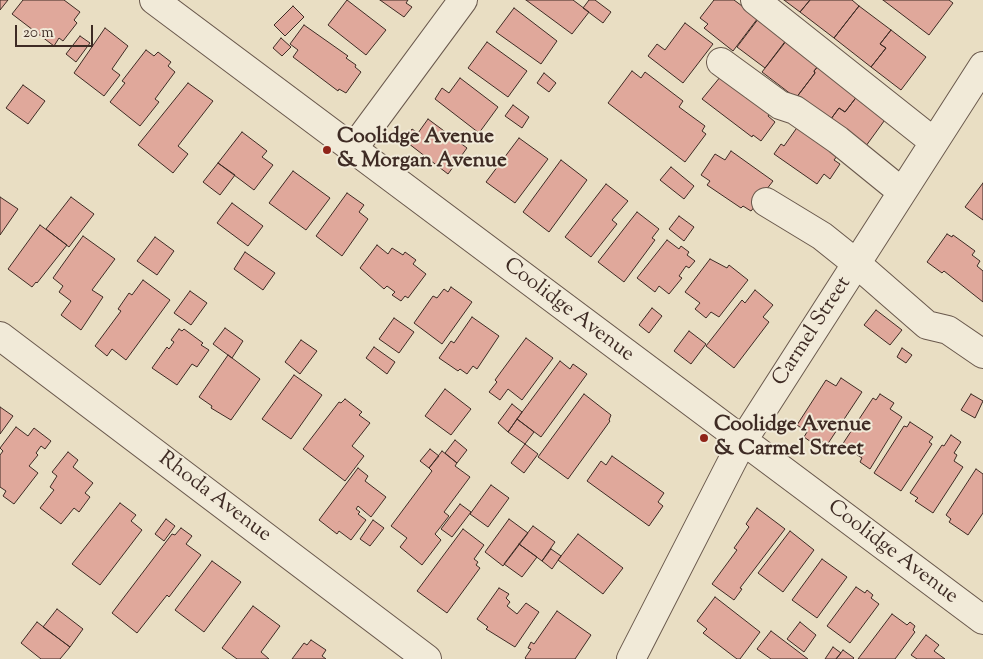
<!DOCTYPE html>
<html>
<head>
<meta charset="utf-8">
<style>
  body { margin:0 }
  #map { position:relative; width:983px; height:659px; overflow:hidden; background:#e9dec3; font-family:"Sorts Mill Goudy",serif }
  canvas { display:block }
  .scale { position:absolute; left:15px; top:25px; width:78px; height:22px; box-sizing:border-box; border:2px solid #3e2b24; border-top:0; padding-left:6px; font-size:15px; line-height:18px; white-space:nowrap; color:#3e2b24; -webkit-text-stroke:4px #f1ead8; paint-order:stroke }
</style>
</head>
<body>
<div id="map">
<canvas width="983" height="659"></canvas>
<div class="scale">20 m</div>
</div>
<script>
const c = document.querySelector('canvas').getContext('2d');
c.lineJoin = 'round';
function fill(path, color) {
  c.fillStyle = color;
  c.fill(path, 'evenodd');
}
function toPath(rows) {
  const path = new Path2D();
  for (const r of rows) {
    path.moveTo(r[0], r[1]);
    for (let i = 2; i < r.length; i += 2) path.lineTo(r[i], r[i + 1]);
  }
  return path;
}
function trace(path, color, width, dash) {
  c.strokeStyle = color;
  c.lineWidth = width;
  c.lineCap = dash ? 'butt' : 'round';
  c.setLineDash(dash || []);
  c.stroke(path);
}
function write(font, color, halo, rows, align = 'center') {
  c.font = font + ' "Sorts Mill Goudy",serif';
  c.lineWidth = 4;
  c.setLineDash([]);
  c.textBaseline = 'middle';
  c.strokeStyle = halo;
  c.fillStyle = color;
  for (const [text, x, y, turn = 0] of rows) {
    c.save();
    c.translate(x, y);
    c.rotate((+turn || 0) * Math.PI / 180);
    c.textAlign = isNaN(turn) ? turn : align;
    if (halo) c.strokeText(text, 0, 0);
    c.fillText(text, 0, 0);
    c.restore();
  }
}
const building = toPath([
  [0,0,8,0,0,10,0,0],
  [23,0,64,0,80,12,74,20,77,23,63,41,59,38,54,46,12,14,23,0],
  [347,0,386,30,366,55,328,25,347,0],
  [380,0,408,0,406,3,412,7,404,17,380,0],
  [526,0,573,0,589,12,572,34,526,0],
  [589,0,595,0,611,12,603,23,583,8,589,0],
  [714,0,734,0,758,18,733,51,704,28,708,24,700,18,714,0],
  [784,0,810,0,800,12,784,0],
  [810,0,852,0,859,6,834,38,800,12,810,0],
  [883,0,949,0,953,3,929,35,883,0],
  [293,6,304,17,285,36,274,25,293,6],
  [859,6,891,30,880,44,886,48,871,67,834,38,859,6],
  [514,8,557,41,541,64,496,32,514,8],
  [762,14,790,35,765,68,737,47,762,14],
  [685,23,713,44,683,83,648,56,657,44,665,50,685,23],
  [304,25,348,56,346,58,356,65,355,67,361,72,346,93,339,89,338,91,293,57,298,50,290,44,304,25],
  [105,28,128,46,112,69,120,75,104,96,74,73,105,28],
  [891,30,926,57,901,90,871,67,886,48,880,44,891,30],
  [80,36,90,43,76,62,66,54,80,36],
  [281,38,291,47,282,56,273,48,281,38],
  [787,40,819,65,814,71,815,73,796,98,762,72,787,40],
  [487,42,527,71,508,97,468,68,487,42],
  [146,50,154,56,158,52,171,62,168,66,175,72,155,99,159,102,140,126,110,102,125,83,122,81,146,50],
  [819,65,858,95,845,112,839,108,828,123,796,98,815,73,814,71,819,65],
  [632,71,641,78,645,72,683,101,679,107,705,126,702,131,706,134,685,162,608,103,632,71],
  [544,73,556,83,549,92,537,83,544,73],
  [721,76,770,113,768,116,775,122,761,141,753,135,752,137,702,99,721,76],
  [460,78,498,107,479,133,435,99,442,88,449,93,460,78],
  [188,83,213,101,178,146,188,154,173,173,138,145,188,83],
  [23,85,45,101,28,124,6,108,23,85],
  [858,95,887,117,863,150,828,123,839,108,845,112,858,95],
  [513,105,529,117,522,128,505,116,513,105],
  [428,119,467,148,448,174,404,140,412,129,418,133,428,119],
  [801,122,841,151,834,160,840,164,830,179,824,174,817,184,774,154,781,144,784,146,801,122],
  [242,132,267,151,262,157,273,165,254,190,218,163,242,132],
  [519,138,548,159,515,203,486,182,519,138],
  [731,151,773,181,766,190,763,188,757,198,760,200,751,211,743,206,741,208,707,185,710,181,701,175,715,154,725,160,731,151],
  [561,160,587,180,549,232,523,212,561,160],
  [218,163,235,175,220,195,203,182,218,163],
  [671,167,694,186,684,199,660,180,671,167],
  [293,171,330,198,306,230,269,203,293,171],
  [983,183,983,220,965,207,983,183],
  [606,184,628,201,612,220,617,224,591,257,565,237,606,184],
  [347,193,364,205,359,212,368,219,342,256,316,236,347,193],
  [0,197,18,209,0,235,0,197],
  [71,197,94,214,69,247,46,229,71,197],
  [232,203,263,226,248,246,217,223,232,203],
  [637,212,659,229,652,238,655,240,624,282,598,262,637,212],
  [679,216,694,227,684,241,669,229,679,216],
  [40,225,67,245,37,283,36,282,32,287,8,269,40,225],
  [947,234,952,237,953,235,975,251,972,255,980,261,977,266,983,271,983,302,944,271,942,273,927,262,947,234],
  [83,236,115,259,92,290,103,297,81,330,61,315,71,301,59,292,63,286,53,278,83,236],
  [155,237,174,251,157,275,137,261,155,237],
  [667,240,679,249,681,246,689,252,687,255,695,261,689,268,686,266,679,276,682,278,669,294,659,286,655,292,637,278,667,240],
  [377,245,388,254,392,248,403,255,405,252,416,260,413,264,426,274,408,298,405,296,401,301,392,295,395,292,387,286,384,289,360,268,377,245],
  [245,252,275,273,263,290,234,269,245,252],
  [710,259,727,268,729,265,748,280,719,317,711,312,706,318,695,309,700,303,685,292,710,259],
  [143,280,170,300,126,360,112,349,107,356,95,346,121,311,118,309,129,293,132,295,143,280],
  [451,287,472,302,442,344,414,323,433,296,437,298,444,289,448,292,451,287],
  [755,290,773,305,763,317,769,322,734,368,706,346,742,300,745,303,755,290],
  [190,291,207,303,191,325,174,313,190,291],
  [652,308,662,316,649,333,639,325,652,308],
  [876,310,902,330,890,345,864,325,876,310],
  [472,317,499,336,477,369,473,366,467,374,460,369,458,371,439,358,451,341,454,343,472,317],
  [394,318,414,332,399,353,379,339,394,318],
  [225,328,243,341,232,358,213,344,225,328],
  [179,329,182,331,184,329,203,343,201,345,209,350,197,367,192,364,177,385,152,368,167,347,169,349,174,342,171,340,179,329],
  [689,331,706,344,691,364,674,351,689,331],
  [526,338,553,358,522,400,508,389,500,400,489,392,497,382,495,380,526,338],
  [301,340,317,351,300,374,285,362,301,340],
  [374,347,395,362,387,374,366,358,374,347],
  [902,348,912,355,906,363,897,357,902,348],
  [228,355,260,379,231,420,211,408,212,406,199,397,228,355],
  [560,361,570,369,573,364,587,374,541,437,517,419,560,361],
  [294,375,322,395,291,439,262,419,294,375],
  [841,378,862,392,827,445,817,438,814,444,804,437,807,432,797,425,826,380,836,386,841,378],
  [445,389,471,409,451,435,425,416,445,389],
  [584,394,611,415,609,420,610,421,568,479,538,457,584,394],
  [880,394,894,403,890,409,902,417,870,469,860,462,862,458,842,445,873,398,876,400,880,394],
  [971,394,983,401,975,418,961,410,971,394],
  [345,399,362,412,359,415,370,423,352,446,364,456,345,481,303,449,339,402,341,403,345,399],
  [512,404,522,412,508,432,498,423,512,404],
  [0,407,13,416,0,434,0,407],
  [517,419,534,432,525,444,508,432,517,419],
  [910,422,933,437,929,442,932,444,901,491,874,473,904,426,907,427,910,422],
  [16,427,28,436,34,428,51,441,45,449,41,446,36,453,38,455,29,466,38,473,14,504,3,496,6,491,0,487,0,455,3,451,0,448,16,427],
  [951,435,961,442,954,453,957,455,954,461,963,467,933,513,915,501,918,498,910,493,942,445,944,446,951,435],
  [455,440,467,450,457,463,445,453,455,440],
  [525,444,538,454,524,473,511,463,525,444],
  [430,449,439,456,429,468,420,461,430,449],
  [442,451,457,463,455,466,470,477,444,512,449,516,435,534,441,540,422,565,400,547,407,538,391,526,432,471,429,468,442,451],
  [68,452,78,460,73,467,93,483,85,493,90,497,79,512,74,508,61,524,40,508,54,490,50,487,57,476,52,472,68,452],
  [612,456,664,493,658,502,663,506,649,526,587,481,601,461,606,465,612,456],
  [358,468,368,476,365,481,386,497,371,517,358,506,356,509,360,512,358,514,366,520,351,540,339,531,337,534,319,520,358,468],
  [976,469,983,474,983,513,968,535,949,522,951,519,946,515,976,469],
  [491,485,509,498,488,527,470,514,491,485],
  [120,503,136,515,131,521,142,530,100,585,72,564,120,503],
  [460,504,471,512,452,537,441,529,460,504],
  [757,508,785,529,740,588,742,589,734,600,712,584,737,550,734,548,749,527,746,524,757,508],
  [166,519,175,526,164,541,155,534,166,519],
  [509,519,528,533,503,566,485,552,509,519],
  [373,520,384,528,370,546,360,539,373,520],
  [533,526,555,542,542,561,519,544,533,526],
  [181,528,192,536,186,544,201,555,169,597,167,595,137,633,112,613,172,534,175,535,181,528],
  [463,529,484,545,474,559,478,562,476,565,480,568,447,613,417,591,463,529],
  [790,531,814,550,783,592,758,573,790,531],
  [578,534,623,568,603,594,558,560,578,534],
  [519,544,537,557,522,577,504,564,519,544],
  [551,549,561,556,552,569,542,561,551,549],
  [822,559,847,577,817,618,792,600,822,559],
  [212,561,241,582,204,632,175,610,212,561],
  [856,587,865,593,867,590,873,595,871,598,879,604,850,643,827,626,856,587],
  [499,588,509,594,506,598,510,602,507,606,517,614,526,603,539,612,515,647,486,629,488,627,477,619,499,588],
  [715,597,760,632,740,659,737,659,703,633,707,629,697,621,715,597],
  [253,606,280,626,261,652,269,659,237,659,222,648,253,606],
  [57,609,83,629,70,647,43,627,57,609],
  [557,611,591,635,575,659,526,659,525,658,531,649,528,648,531,642,534,644,557,611],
  [892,614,907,625,910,622,915,626,913,630,915,632,895,659,858,659,892,614],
  [37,622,70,647,60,659,41,659,21,643,37,622],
  [800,622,816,635,804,652,787,639,800,622],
  [771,631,808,659,771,659,757,649,771,631],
  [926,635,939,645,934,651,945,659,917,659,911,655,926,635],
  [311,640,326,650,322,656,326,659,292,659,304,643,307,645,311,640],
  [833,647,841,653,836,659,825,659,833,647],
  [843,650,854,658,853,659,836,659,843,650]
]);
const minor = toPath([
  [154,0,983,620],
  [755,0,934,142],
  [721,62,780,105,795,110,838,140,902,192],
  [353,149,463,0],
  [766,202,822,236,857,264,927,325,948,330,983,354],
  [0,336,427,659],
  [631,659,742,442,983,66]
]);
const markers = [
  [327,150,5,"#8f2418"],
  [704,438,5,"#8f2418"]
];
const poiNames = [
  ["Coolidge Avenue",337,138],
  ["& Morgan Avenue",337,162],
  ["Coolidge Avenue",714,426],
  ["& Carmel Street",714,450]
];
const streetNames = [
  ["Coolidge Avenue",568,311,37],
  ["Carmel Street",813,332,-57],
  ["Rhoda Avenue",214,498,37],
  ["Coolidge Avenue",892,553,37]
];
fill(building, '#e0a89b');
trace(building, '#3e2b24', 1);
trace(minor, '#69584c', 30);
trace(minor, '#f1ead8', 28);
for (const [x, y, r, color] of markers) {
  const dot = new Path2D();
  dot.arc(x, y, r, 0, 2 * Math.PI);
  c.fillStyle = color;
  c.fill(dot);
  trace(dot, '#f1ead8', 2);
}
write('bold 21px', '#3e2b24', '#f1ead8', poiNames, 'left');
write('21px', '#3e2b24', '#f1ead8', streetNames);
</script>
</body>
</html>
